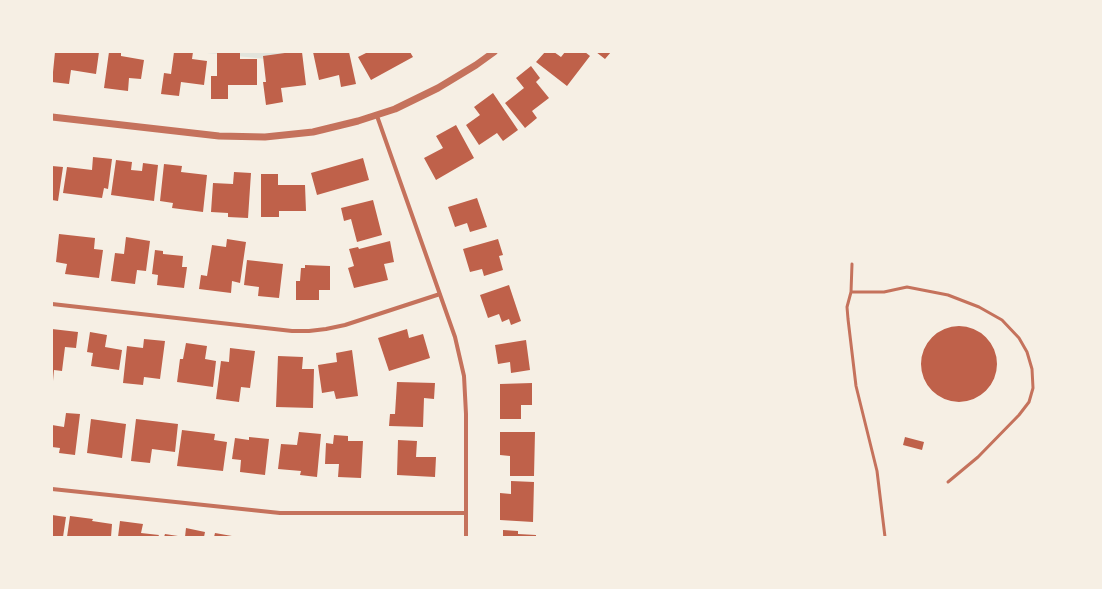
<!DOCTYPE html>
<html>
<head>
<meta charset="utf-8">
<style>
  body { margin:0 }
  #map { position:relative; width:1102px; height:589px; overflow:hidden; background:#f6efe4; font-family:"Source Serif 4",serif }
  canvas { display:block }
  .frame { position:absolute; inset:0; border:53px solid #f6efe4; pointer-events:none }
</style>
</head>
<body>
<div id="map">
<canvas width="1102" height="589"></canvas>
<div class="frame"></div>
</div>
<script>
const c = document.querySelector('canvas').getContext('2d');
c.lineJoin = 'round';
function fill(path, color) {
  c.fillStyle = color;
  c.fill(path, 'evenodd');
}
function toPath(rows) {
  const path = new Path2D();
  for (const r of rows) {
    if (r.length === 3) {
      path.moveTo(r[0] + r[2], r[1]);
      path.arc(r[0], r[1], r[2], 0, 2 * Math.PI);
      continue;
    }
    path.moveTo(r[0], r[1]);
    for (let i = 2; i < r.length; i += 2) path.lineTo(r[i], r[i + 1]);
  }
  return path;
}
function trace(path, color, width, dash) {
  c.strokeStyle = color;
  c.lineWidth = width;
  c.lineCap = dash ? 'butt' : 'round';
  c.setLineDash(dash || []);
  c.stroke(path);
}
const green = toPath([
  [197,52,301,52,266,59]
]);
const building = toPath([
  [55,52,99,52,96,74,71,70,69,84,52,82],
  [109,52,121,52,121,56,144,60,141,79,129,78,128,91,104,88],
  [174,52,193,52,192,59,207,61,204,85,181,82,179,96,161,94,164,73,171,74],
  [217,52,240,52,240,59,257,59,257,85,228,85,228,99,211,99,211,76,217,76],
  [292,52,302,52,306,85,281,88,283,102,266,105,263,82,266,82,263,56],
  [313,52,349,52,356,84,341,87,339,75,319,80],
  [368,52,410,52,413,57,371,80,358,57],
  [545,52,554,52,561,57,565,52,585,52,590,56,567,86,536,62],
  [596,52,611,52,605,59],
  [531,66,540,78,536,82,549,98,532,111,537,118,525,128,505,103,524,88,516,78],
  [493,93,518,130,503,141,497,133,479,145,466,125,480,115,474,107],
  [456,125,474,158,436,180,424,158,443,148,436,136],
  [93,157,112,159,108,189,104,188,102,198,63,193,67,167,92,170],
  [363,158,369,180,317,195,311,173],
  [116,160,132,162,131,170,142,171,143,163,158,165,154,201,111,195],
  [164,164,182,166,181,172,207,175,203,212,172,208,173,203,160,201],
  [52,166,63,167,58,201,52,200],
  [234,172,251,173,248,218,228,217,228,213,211,212,213,183,233,184],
  [261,174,278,174,278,185,305,185,306,211,279,211,279,217,261,217],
  [477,198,487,227,470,232,467,223,455,227,448,207],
  [373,200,382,235,357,242,351,219,344,221,341,208],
  [59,234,95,238,94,249,103,250,99,278,65,274,67,264,56,262],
  [126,237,150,241,146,271,137,270,135,284,111,281,115,253,124,254],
  [227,239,246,242,240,283,232,281,231,293,199,289,201,275,207,276,212,245,226,247],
  [498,239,503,255,499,256,503,270,484,276,482,269,470,272,463,249],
  [390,241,394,262,384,264,388,280,354,288,348,268,354,266,349,249,358,247,359,249],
  [155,250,163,251,163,254,183,256,182,267,187,267,184,288,157,285,158,275,152,274],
  [247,260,283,264,279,298,258,296,259,287,244,285],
  [305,265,330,266,330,290,319,290,319,300,296,300,296,281,300,281,301,268,305,268],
  [509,285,521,321,511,325,509,319,502,322,499,314,488,318,480,295],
  [959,364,38],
  [52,329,78,332,76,348,65,347,62,371,54,370,53,381,52,381],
  [407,329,409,338,423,334,430,358,389,371,378,338],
  [90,332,107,335,105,347,122,350,119,370,91,366,93,353,87,352],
  [144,339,165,341,160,379,144,377,143,385,123,383,127,346,143,348],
  [526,340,530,370,511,373,510,362,498,364,495,345],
  [186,343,207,346,205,359,216,361,213,387,177,382,180,359,183,359],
  [230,348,255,351,250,388,241,387,239,402,216,399,221,361,229,362],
  [352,350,358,396,336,399,334,391,322,393,318,365,337,362,336,353],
  [278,356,303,357,302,369,314,369,313,408,276,407],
  [397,382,435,383,434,399,424,398,423,427,389,426,390,414,395,414],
  [532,383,532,405,521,405,521,419,500,419,500,384],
  [66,413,80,414,75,455,59,453,60,448,52,447,52,425,64,427],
  [91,419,126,424,122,458,87,453],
  [136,419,178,424,175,452,152,449,150,463,131,461],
  [182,430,215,434,214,440,227,442,223,471,177,466],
  [299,432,321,434,317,477,300,475,301,471,278,469,281,444,297,445],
  [500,432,535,432,534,476,510,476,510,456,500,455],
  [334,435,348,436,348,441,363,441,361,478,338,477,339,464,325,464,326,443,333,444],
  [249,437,269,439,265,475,240,472,241,460,232,459,235,438,249,440],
  [905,437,924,442,922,450,903,445],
  [398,440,417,441,416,457,436,457,435,477,397,475],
  [511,481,534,482,533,522,500,520,500,493,511,494],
  [52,515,66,517,63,537,52,537],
  [70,516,93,519,92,521,112,524,111,537,67,537],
  [120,521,143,524,141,533,159,535,158,537,118,537],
  [186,528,205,532,204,537,185,537],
  [503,530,518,531,518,534,536,535,536,537,503,537],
  [215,533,232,536,232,537,214,537],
  [165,534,178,536,178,537,164,537]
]);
const service = toPath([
  [852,264,851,292,847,307,848,319,856,386,877,471,885,537],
  [851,292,884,292,907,287,948,295,979,307,1002,320,1019,338,1027,352,1032,369,1033,388,1029,402,1019,415,978,457,948,482]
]);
const minor = toPath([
  [377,116,455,337,464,376,466,414,466,537],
  [52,304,292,331,309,331,326,329,345,325,440,294],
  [52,489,280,513,466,513]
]);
const tertiary = toPath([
  [52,117,219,136,265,137,313,132,358,121,395,109,438,88,476,65,494,52]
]);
fill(green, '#e2e4dc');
fill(building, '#bf614a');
trace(service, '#c5725c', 3);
trace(minor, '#c5725c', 4);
trace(tertiary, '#c5725c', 7);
</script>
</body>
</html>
